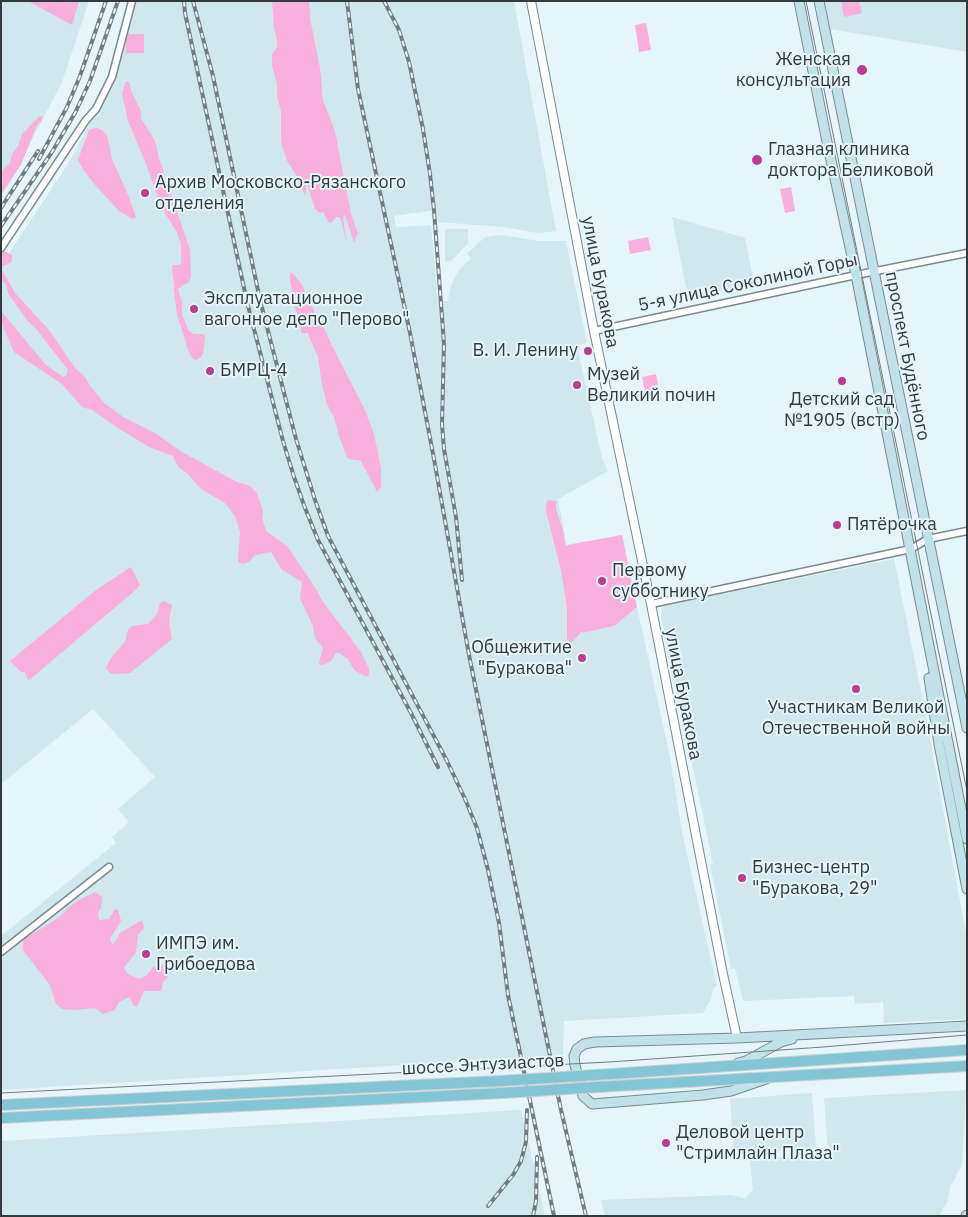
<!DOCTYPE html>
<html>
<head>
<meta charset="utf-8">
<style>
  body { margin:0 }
  #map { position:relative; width:968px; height:1217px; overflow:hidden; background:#e5f5f9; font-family:"IBM Plex Sans",sans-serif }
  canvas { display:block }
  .frame { position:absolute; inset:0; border:2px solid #343a3c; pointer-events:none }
</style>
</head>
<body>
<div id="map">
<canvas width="968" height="1217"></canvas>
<div class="frame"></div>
</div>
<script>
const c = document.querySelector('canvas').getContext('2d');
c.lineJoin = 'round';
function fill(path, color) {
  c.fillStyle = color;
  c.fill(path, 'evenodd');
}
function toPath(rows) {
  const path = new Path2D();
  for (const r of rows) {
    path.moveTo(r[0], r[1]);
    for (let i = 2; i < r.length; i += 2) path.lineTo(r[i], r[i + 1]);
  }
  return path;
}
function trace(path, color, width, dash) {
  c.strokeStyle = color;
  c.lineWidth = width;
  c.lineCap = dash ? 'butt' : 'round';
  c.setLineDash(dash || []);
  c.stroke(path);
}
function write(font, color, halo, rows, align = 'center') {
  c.font = font + ' "IBM Plex Sans",sans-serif';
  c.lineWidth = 4;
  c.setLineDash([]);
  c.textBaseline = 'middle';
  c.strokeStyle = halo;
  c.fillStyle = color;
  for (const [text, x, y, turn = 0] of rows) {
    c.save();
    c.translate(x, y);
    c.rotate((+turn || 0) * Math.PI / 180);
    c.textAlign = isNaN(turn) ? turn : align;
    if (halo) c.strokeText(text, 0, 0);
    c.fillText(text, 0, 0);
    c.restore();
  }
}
const built = toPath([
  [1,1,89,1,62,82,8,186,1,195],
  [133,1,514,1,556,231,538,233,504,227,437,222,437,210,394,216,396,227,431,225,438,301,448,301,450,288,454,279,459,270,471,258,467,254,485,237,501,235,538,241,566,241,587,343,577,346,602,458,608,471,558,499,583,633,614,626,637,607,670,757,682,832,717,986,713,988,711,999,703,1013,564,1021,563,1055,1,1090,1,936,116,843,112,837,129,822,118,809,155,777,93,709,1,784,1,265,68,164,97,110,112,79],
  [824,1,967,1,967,52,830,29],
  [672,217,745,238,754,283,688,297],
  [445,229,468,229,468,243,451,261,445,261],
  [894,559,924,706,967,939,967,1019,884,1023,883,1002,855,1004,854,996,743,1001,735,968,731,969,710,865,713,864,661,616,663,606],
  [966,1090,962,1165,950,1187,947,1202,939,1216,605,1216,601,1200,732,1195,745,1199,753,1189,750,1159,828,1154,824,1098],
  [812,1093,816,1148,734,1154,730,1099],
  [521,1110,545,1216,2,1216,1,1141]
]);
const green = toPath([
  [28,1,79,1,72,25],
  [272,1,309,1,310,18,320,68,323,100,335,131,351,214,359,236,357,234,354,243,345,214,343,219,347,243,341,220,339,217,336,217,332,222,329,223,323,212,320,213,315,209,308,186,306,185,305,196,297,176,287,161,281,142,281,111,277,97,277,85,272,65,272,55,277,47,277,40,274,27],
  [841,1,859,1,862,13,844,17],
  [646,23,651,50,639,52,635,25],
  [126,34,144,34,144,53,126,53],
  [126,81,129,82,131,91,141,111,141,118,155,141,159,158,190,250,191,277,188,283,183,285,178,289,182,302,182,315,189,331,194,334,203,334,205,337,203,354,201,357,196,360,193,359,188,350,177,314,175,298,172,268,173,265,179,265,181,263,181,244,177,232,161,207,145,161,128,121,122,93],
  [40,116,43,117,42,120,36,127,21,165,1,194,1,171,10,163,12,154,18,146,22,134],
  [96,128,102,130,107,136,112,159,129,197,136,217,133,219,119,211,96,186,84,171,78,160,89,130],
  [791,187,795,211,785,213,780,189],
  [648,237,651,250,630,254,628,241],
  [4,251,12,255,12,262,3,266,2,270,15,293,49,330,75,368,86,378,90,386,105,404,125,418,155,433,182,452,237,482,250,486,257,493,263,512,262,518,266,531,287,546,313,584,323,602,361,652,369,669,369,675,366,677,354,670,348,659,339,653,336,653,331,661,325,664,320,665,319,662,323,648,315,638,313,626,300,598,302,582,282,570,271,552,255,555,249,562,243,564,238,562,240,532,235,516,225,503,201,489,187,473,179,468,173,456,149,447,118,428,92,410,82,407,62,384,14,352,1,322,1,311,46,365,63,377,66,376,68,370,37,330,27,320,9,295,6,285,1,279,1,252],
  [292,272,302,285,318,320,324,328,332,346,364,408,374,434,381,468,381,487,377,492,361,461,349,459,347,457,339,436,334,417,327,404,322,385,318,357,309,336,308,333,301,333,301,326,296,312,290,280,290,274],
  [656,374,660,394,646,397,642,377],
  [547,500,556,501,556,509,563,530,566,548,567,545,622,535,637,607,614,626,583,633,582,631,571,643,568,642,567,638,567,608,561,570,546,511],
  [131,567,140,585,131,594,28,681,25,672,21,672,10,661,96,590],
  [164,601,172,605,169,619,172,639,130,673,111,674,106,668,111,658,125,642,128,630,132,626,148,624,157,614,160,603],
  [95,892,102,897,101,908,98,913,99,920,109,919,115,909,118,910,121,921,110,939,113,945,120,933,142,920,144,928,138,935,136,952,124,968,128,974,139,979,146,976,153,967,166,964,170,973,168,977,163,982,161,991,144,991,137,1007,134,1006,129,997,119,1002,115,1010,103,1014,95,1008,75,1010,62,1009,56,1004,50,985,22,949,24,939,60,917,68,908,79,900]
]);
const minor = toPath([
  [1,248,86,120,96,109,112,77,132,1],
  [594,331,856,275,967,253],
  [651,604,911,549,928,539,967,531],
  [1,952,109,867]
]);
const tertiary = toPath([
  [531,1,594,331,651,604,723,974,737,1038]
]);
const secondary = toPath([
  [799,1,826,137,856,275,967,839],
  [819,1,967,728],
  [929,678,939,744,967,889],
  [738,1063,746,1061,781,1042,792,1039],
  [766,1079,731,1091,703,1095,592,1104,583,1096,575,1065,574,1056,577,1049,584,1044,595,1042,737,1038,967,1026],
  [966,1216,967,1215]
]);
const primary = toPath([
  [611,1074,967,1050],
  [614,1086,967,1066],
  [1,1105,500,1081],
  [1,1118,503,1093]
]);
const tram = toPath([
  [806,1,967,791],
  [1,1093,609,1062,823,1047,967,1035]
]);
const rail = toPath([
  [184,1,185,13,247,302,283,441,294,477,305,508,318,540,411,713,438,767],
  [193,1,213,76,260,300,296,439,315,500,328,536,447,761,465,799,477,828,488,870,499,923,508,995,554,1216],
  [347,1,358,89,410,333,434,459,469,655,561,1110,586,1216],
  [384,1,399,30,409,62,423,129,430,174,434,210,444,344,442,424,444,449,456,517,462,580],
  [39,159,67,107,80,76,106,1],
  [1,208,38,151],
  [1,226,52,152,75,113,90,81,118,1],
  [488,1206,513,1175,521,1161,526,1142,527,1110],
  [533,1216,536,1201,537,1157]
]);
const primaryBridge = toPath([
  [500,1081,611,1074],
  [503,1093,614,1086]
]);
const markers = [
  [862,70,6,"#b83e91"],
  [757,160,6,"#b83e91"],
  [145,193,5,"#b83e91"],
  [194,309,5,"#b83e91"],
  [588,351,5,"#b83e91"],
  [210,371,5,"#b83e91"],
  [842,381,5,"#b83e91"],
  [577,385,5,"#b83e91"],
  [837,525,5,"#b83e91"],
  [602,581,5,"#b83e91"],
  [582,658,5,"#b83e91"],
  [856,689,5,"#b83e91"],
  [742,878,5,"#b83e91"],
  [146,954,5,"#b83e91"],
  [666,1143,5,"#b83e91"]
];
const poiNames = [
  ["Женская",851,60,"right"],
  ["консультация",851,81,"right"],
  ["Глазная клиника",768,150],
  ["доктора Беликовой",768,171],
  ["Архив Московско-Рязанского",155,183],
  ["отделения",155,204],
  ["Эксплуатационное",204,299],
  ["вагонное депо \"Перово\"",204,320],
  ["В. И. Ленину",578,351,"right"],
  ["БМРЦ-4",220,371],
  ["Музей",587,375],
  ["Великий почин",587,396],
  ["Детский сад",842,400,"center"],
  ["№1905 (встр)",842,421,"center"],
  ["Пятёрочка",847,525],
  ["Первому",612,571],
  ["субботнику",612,592],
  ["Общежитие",572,648,"right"],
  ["\"Буракова\"",572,669,"right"],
  ["Участникам Великой",856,708,"center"],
  ["Отечественной войны",856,729,"center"],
  ["Бизнес-центр",752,868],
  ["\"Буракова, 29\"",752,889],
  ["ИМПЭ им.",156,944],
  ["Грибоедова",156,965],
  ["Деловой центр",676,1133],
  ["\"Стримлайн Плаза\"",676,1154]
];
const streetNames = [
  ["улица Буракова",600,282,79],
  ["5-я улица Соколиной Горы",748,283,-12],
  ["проспект Будённого",907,356,79],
  ["улица Буракова",683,694,79],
  ["шоссе Энтузиастов",483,1065,-3]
];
fill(built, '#d0e7ed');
fill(green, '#f9b0dc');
trace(minor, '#7c8a8e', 9);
trace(tertiary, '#7c8a8e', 10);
trace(secondary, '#7c8a8e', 11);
trace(primary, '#ced0d0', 12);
trace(minor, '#fff', 6);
trace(tertiary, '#fff', 8);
trace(secondary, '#c1e2e9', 9);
trace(primary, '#82c5d3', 10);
trace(tram, '#737d80', 1);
trace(rail, '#737d80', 4);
trace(rail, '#e5f5f9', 2, [5.5]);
trace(primaryBridge, '#ced0d0', 12, []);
trace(primaryBridge, '#82c5d3', 10);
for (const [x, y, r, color] of markers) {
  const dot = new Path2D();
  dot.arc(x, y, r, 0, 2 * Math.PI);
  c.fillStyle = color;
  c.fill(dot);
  trace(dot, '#e5f5f9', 2);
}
write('18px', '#343a3c', '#e5f5f9', poiNames, 'left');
write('18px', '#343a3c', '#e5f5f9', streetNames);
</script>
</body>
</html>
